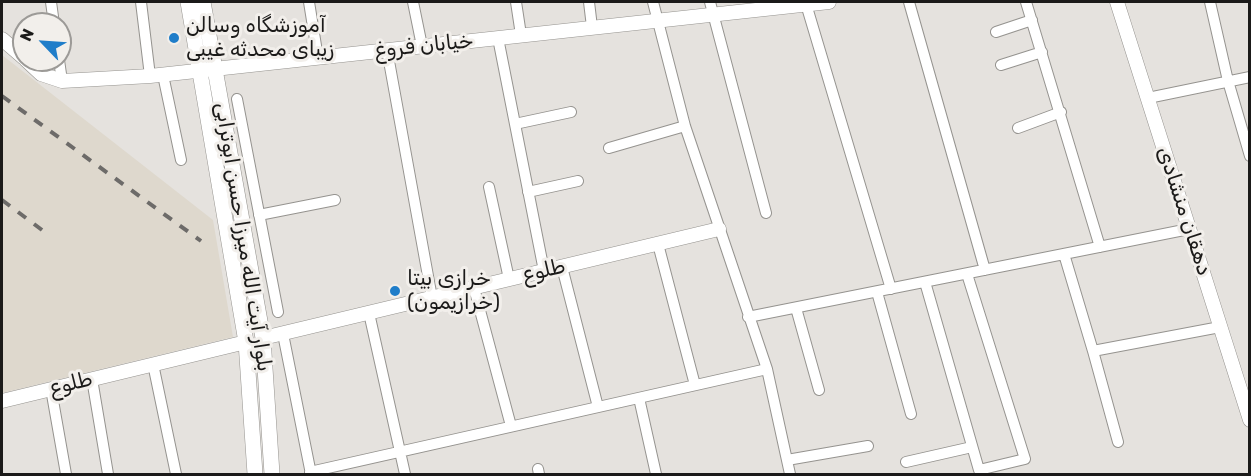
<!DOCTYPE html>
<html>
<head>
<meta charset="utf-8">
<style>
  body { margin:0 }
  #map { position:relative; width:1251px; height:476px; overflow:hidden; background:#e5e2de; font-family:Rubik,sans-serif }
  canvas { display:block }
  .frame { position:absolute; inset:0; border:3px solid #1b1a19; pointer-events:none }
  .north { position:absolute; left:12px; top:12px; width:60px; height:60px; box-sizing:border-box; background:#f2efeb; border:2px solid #9c9a97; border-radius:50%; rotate:295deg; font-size:16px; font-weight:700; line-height:24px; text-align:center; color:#1b1a19 }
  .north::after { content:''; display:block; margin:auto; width:21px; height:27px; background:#1f7dc9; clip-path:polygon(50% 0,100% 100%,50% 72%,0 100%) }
</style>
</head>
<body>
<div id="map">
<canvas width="1251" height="476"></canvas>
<div class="frame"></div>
<div class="north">N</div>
</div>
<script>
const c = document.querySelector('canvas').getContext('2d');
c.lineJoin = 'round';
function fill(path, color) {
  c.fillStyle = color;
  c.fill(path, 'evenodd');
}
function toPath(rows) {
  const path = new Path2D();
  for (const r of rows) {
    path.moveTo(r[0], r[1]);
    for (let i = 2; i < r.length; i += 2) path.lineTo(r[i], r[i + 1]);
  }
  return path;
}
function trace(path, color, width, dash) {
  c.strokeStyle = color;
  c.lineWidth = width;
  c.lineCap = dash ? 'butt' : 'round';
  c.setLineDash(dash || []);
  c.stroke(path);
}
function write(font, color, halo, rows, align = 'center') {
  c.font = font + ' Rubik,Cairo,sans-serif';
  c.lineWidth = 6;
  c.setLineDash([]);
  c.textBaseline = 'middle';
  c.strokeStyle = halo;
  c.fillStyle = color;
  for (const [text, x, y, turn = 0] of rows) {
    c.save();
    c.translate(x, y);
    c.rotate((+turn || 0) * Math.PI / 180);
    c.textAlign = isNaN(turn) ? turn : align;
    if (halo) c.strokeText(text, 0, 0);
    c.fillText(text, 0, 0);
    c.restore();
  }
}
const built = toPath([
  [2,55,213,220,233,337,2,393]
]);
const minor = toPath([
  [51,2,54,24],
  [141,2,150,76],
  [309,2,318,58],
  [413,2,422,46],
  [516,2,521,35],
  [589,2,592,27],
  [653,2,685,126,767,369,790,474],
  [710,2,766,213],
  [909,2,985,270],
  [1026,2,1100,247],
  [1210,2,1228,81,1250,156],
  [806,4,891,289],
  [996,32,1032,20],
  [498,38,544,271],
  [387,50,432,298],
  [59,60,62,81],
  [1001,65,1042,52],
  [163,75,181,160],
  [1148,98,1250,77],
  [237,99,278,312],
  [515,124,571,112],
  [1018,128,1061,112],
  [609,148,685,126],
  [489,187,509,279],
  [528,192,578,181],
  [259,215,335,200],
  [658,244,695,385],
  [1064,254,1093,351,1220,327],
  [562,267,598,407],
  [925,282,979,470,1025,459,967,274],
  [474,288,511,426],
  [877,292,911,414],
  [796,308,819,390],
  [369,313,405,474],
  [748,317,1189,229],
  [283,334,311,474],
  [1093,351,1118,442],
  [153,364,176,474],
  [92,379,108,474],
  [51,389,66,474],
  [639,398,656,474],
  [787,460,868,446],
  [906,462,972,447],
  [538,469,539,474],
  [310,472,767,369]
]);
const tertiary = toPath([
  [1117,2,1250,420],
  [2,39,24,58],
  [26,60,41,74,62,81,150,76,829,2],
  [263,338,719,229],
  [2,401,246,342]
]);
const secondary = toPath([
  [188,2,246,342,255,474],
  [203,2,263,338,272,474]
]);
const rail = toPath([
  [2,96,201,241],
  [2,200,50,236]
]);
const markers = [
  [174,38,6,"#1f7dc9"],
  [395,291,6,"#1f7dc9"]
];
const poiNames = [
  ["آموزشگاه وسالن",186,26],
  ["زیبای محدثه غیبی",186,50],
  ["خرازی بیتا",407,279],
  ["(خرازیمون)",407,303]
];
const streetNames = [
  ["خیابان فروغ",424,46,-6],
  ["دهقان منشادی",1184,211,72],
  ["بلوار آیت الله میرزا حسن ابوترابی",243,237,81],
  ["طلوع",544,271,-13],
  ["طلوع",71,384,-14]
];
fill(built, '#ded8cd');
trace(minor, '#95938f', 12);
trace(tertiary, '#95938f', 15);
trace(secondary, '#95938f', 16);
trace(minor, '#fff', 10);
trace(tertiary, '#fff', 14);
trace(secondary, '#fff', 15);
trace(rail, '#6d6b69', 4, [10, 10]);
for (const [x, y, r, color] of markers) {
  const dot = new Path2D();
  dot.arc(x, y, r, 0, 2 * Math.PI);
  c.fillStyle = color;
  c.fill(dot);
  trace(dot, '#f2efeb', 2);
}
write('21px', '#1b1a19', '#f2efeb', poiNames, 'left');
write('21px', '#1b1a19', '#f2efeb', streetNames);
</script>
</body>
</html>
